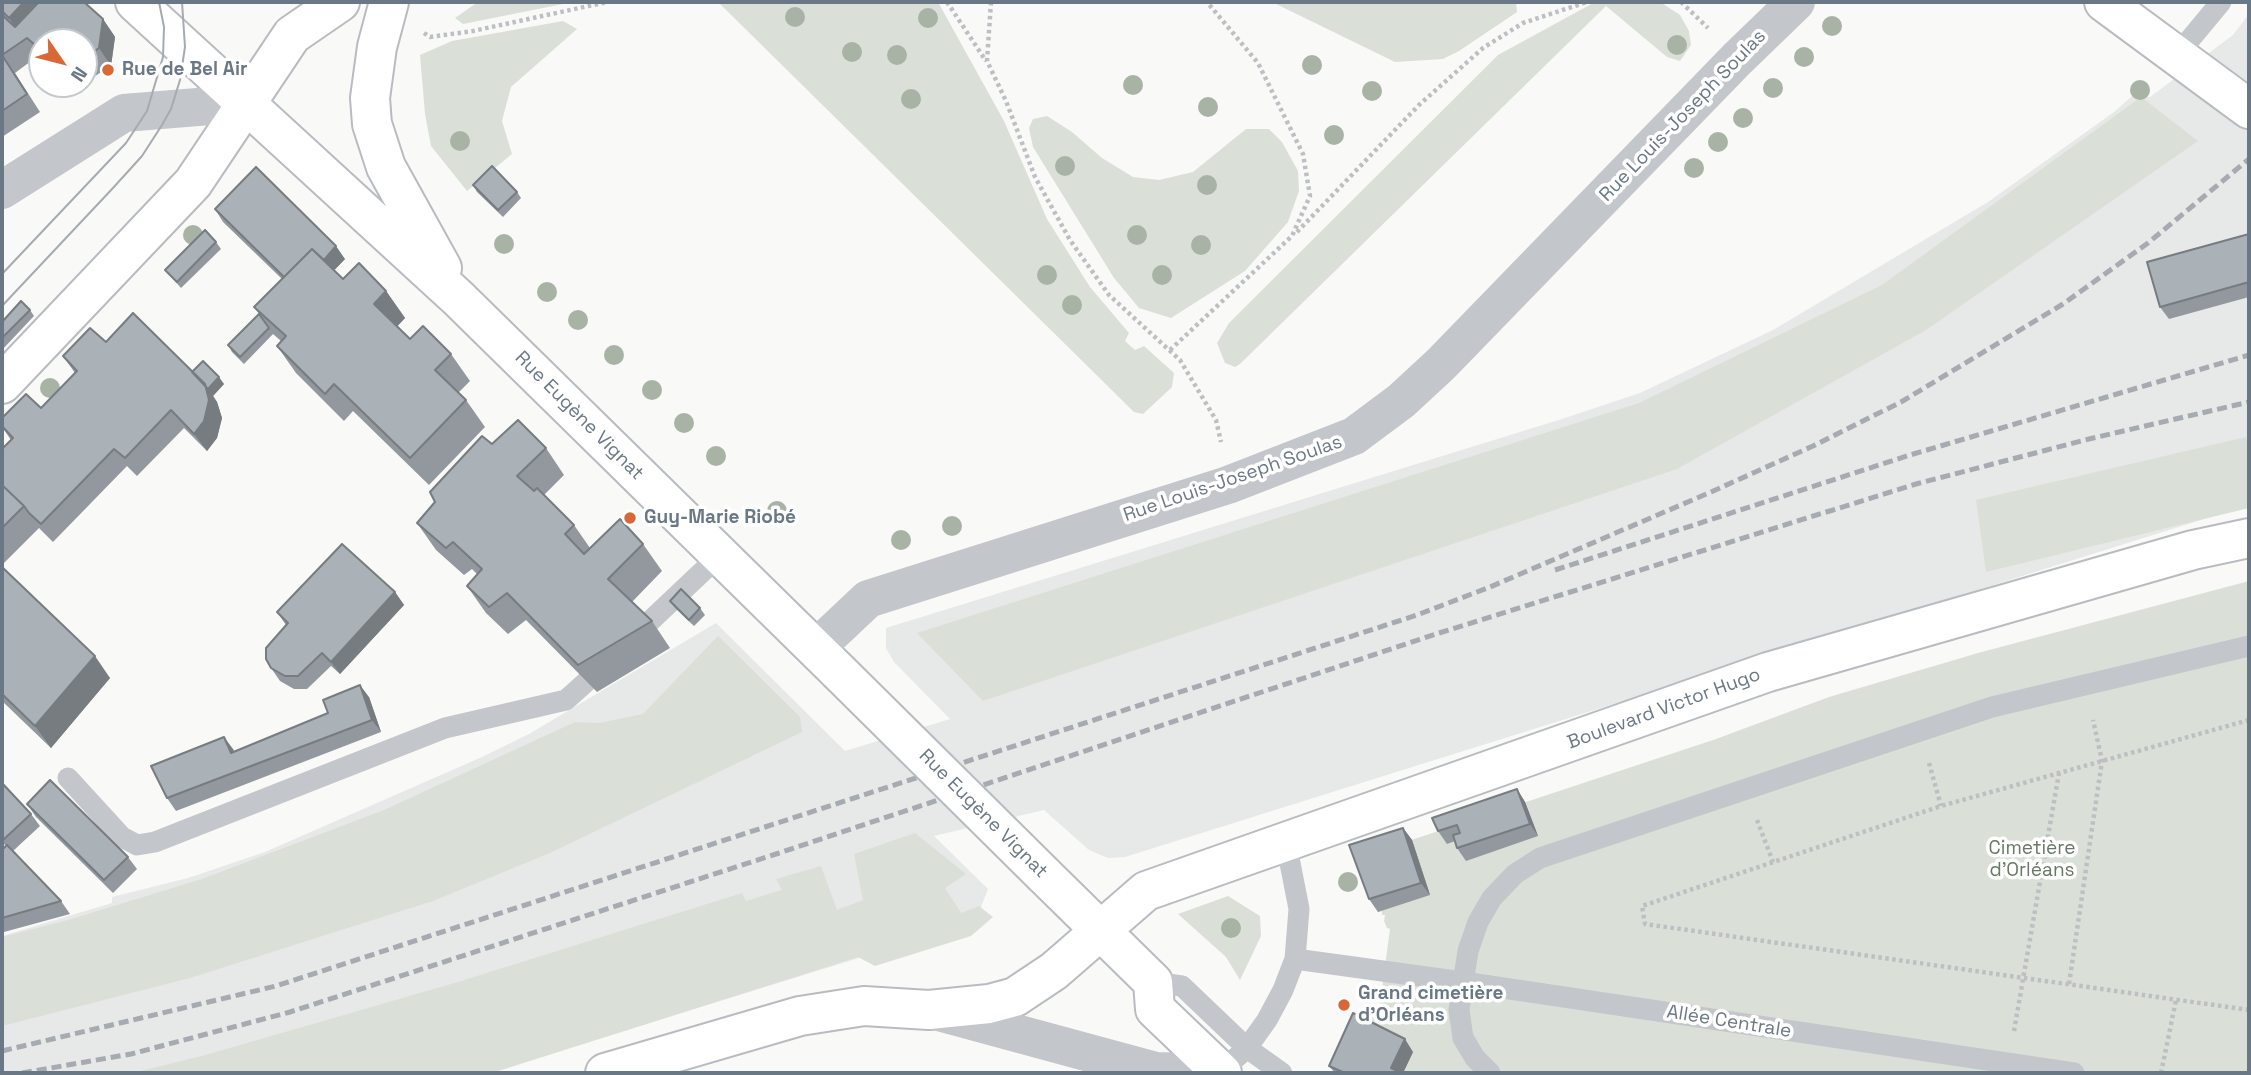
<!DOCTYPE html>
<html>
<head>
<meta charset="utf-8">
<style>
  body { margin:0 }
  #map { position:relative; width:2251px; height:1075px; overflow:hidden; background:#f9f9f7; font-family:"Space Grotesk",sans-serif }
  canvas { display:block }
  .frame { position:absolute; inset:0; border:4px solid #6a7886; pointer-events:none }
  .north { position:absolute; left:28px; top:28px; width:70px; height:70px; box-sizing:border-box; background:#fff; border:2px solid #c3c9cf; border-radius:50%; rotate:125deg; font-size:19px; font-weight:700; line-height:28px; text-align:center; color:#6a7886 }
  .north::after { content:''; display:block; margin:auto; width:24px; height:32px; background:#d96837; clip-path:polygon(50% 0,100% 100%,50% 72%,0 100%) }
</style>
</head>
<body>
<div id="map">
<canvas width="2251" height="1075"></canvas>
<div class="frame"></div>
<div class="north">N</div>
</div>
<script>
const c = document.querySelector('canvas').getContext('2d');
c.lineJoin = 'round';
function fill(path, color) {
  c.fillStyle = color;
  c.fill(path, 'evenodd');
}
function toPath(rows) {
  const path = new Path2D();
  for (const r of rows) {
    path.moveTo(r[0], r[1]);
    for (let i = 2; i < r.length; i += 2) path.lineTo(r[i], r[i + 1]);
  }
  return path;
}
function trace(path, color, width, dash) {
  c.strokeStyle = color;
  c.lineWidth = width;
  c.lineCap = dash ? 'butt' : 'round';
  c.setLineDash(dash || []);
  c.stroke(path);
}
function write(font, color, halo, rows, align = 'center') {
  c.font = font + ' "Space Grotesk",sans-serif';
  c.lineWidth = 7;
  c.setLineDash([]);
  c.textBaseline = 'middle';
  c.strokeStyle = halo;
  c.fillStyle = color;
  for (const [text, x, y, turn = 0] of rows) {
    c.save();
    c.translate(x, y);
    c.rotate((+turn || 0) * Math.PI / 180);
    c.textAlign = isNaN(turn) ? turn : align;
    if (halo) c.strokeText(text, 0, 0);
    c.fillText(text, 0, 0);
    c.restore();
  }
}
const built = toPath([
  [2249,14,2249,505,1125,857,1108,858,1089,850,1044,810,934,836,988,889,975,922,488,1073,2,1073,2,936,112,903,112,897,188,878,265,852,482,757,529,734,716,623,845,751,950,719,894,662,886,648,886,628,1562,419,1640,393,1773,330,1988,202,2114,112,2132,96,2150,97,2233,35]
]);
const green = toPath([
  [478,2,573,2,463,24,455,18],
  [718,2,938,2,1004,121,1047,219,1090,287,1129,333,1125,341,1135,350,1144,346,1174,373,1172,387,1143,414,1134,412],
  [1272,2,1516,2,1517,12,1459,51,1443,59,1395,62],
  [1595,2,1660,2,1680,15,1689,31,1691,45,1680,61,1667,57,1606,6,1240,364,1235,367,1225,363,1217,343,1229,323,1498,55],
  [563,21,577,29,511,87,502,121,512,154,467,191,431,146,425,114,420,55,452,41],
  [2141,97,2198,141,1926,330,1677,469,983,701,917,633,1639,403,1882,285],
  [1047,116,1072,132,1102,158,1133,177,1159,180,1193,172,1246,129,1269,129,1282,142,1298,171,1299,191,1288,222,1245,271,1171,318,1139,308,1114,278,1033,147,1029,128,1033,119],
  [2246,437,2249,450,2249,508,1986,572,1976,500],
  [2249,581,2249,1073,1341,1073,1369,1019,1379,1011,1390,929,1387,928,1384,921,1385,915,1382,915,1382,911,1378,912,1357,858,1716,739,1829,697,1978,653],
  [718,636,800,717,802,732,550,853,433,901,190,978,2,1026,2,937,68,920,202,879,384,810,575,722,599,723,643,714],
  [915,833,966,874,945,888,961,913,979,906,993,917,971,936,875,966,858,957,492,1073,132,1073,202,1056,458,982,742,893,746,901,782,890,776,879,821,866,837,910,863,900,854,854],
  [1228,896,1260,916,1261,936,1240,980,1226,957,1178,914]
]);
const path = toPath([
  [947,2,986,61],
  [991,2,987,61,1006,101,1035,177,1070,240,1109,295,1180,360,1216,420,1221,442],
  [1681,2,1708,28],
  [424,33,430,37,473,31,607,2],
  [1297,232,1419,105,1483,48,1523,23,1587,2],
  [1170,350,1292,236,1310,196,1303,154,1258,63,1207,2],
  [2249,720,1941,806,1642,906,1645,924,2249,1010],
  [1929,763,1941,806],
  [1757,820,1773,862],
  [2069,984,2102,761,2093,720],
  [2014,1031,2059,773],
  [2161,1073,2176,1000]
]);
const lane = toPath([
  [2177,55,2221,2],
  [646,625,720,555],
  [68,778,122,837,137,845,155,842,445,728,566,700,586,682],
  [1295,959,1463,982,2074,1073],
  [1153,982,1182,986,1247,1048,1282,1073],
  [1220,1072,1247,1048,1267,1020,1283,990,1295,959,1299,909,1290,863,1284,844],
  [1490,1073,1475,1058,1463,1038,1459,1010,1468,951,1478,922,1492,898,1515,874,1540,858,1992,707,2249,646]
]);
const street = toPath([
  [2,190,124,113,247,103],
  [816,648,868,599,1228,485,1354,436,1401,401,1441,364,1737,59,1796,2],
  [931,1010,1156,1071,1221,1073]
]);
const secondary = toPath([
  [135,2,458,298,838,671],
  [389,2,377,47,370,98,372,124,386,167,442,268],
  [2104,2,2249,109],
  [2,384,193,183,292,35,340,2],
  [1044,875,1153,982,1155,1009,1222,1073],
  [605,1073,800,1016,864,1006,929,1010,989,1004,1015,997,1054,971,1146,891,1768,672,2193,550,2249,538]
]);
const tram = toPath([
  [2,274,126,143,147,111,163,57,164,27,159,2],
  [2,306,113,188,142,156,162,125,171,109,180,80,185,47,182,2]
]);
const rail = toPath([
  [1555,570,1910,455,2249,355],
  [2,1051,276,986,1417,615,1490,587,1711,492,1813,446,1901,402,2063,304,2148,243,2249,159],
  [22,1073,131,1054,290,1012,776,854,1439,633,1916,484,2089,439,2249,402]
]);
const secondaryBridge = toPath([
  [838,671,1044,875]
]);
const trees = [
  [795,17],
  [928,18],
  [1832,26],
  [1677,45],
  [852,52],
  [897,55],
  [1804,57],
  [1312,65],
  [1133,85],
  [1773,88],
  [2140,90],
  [1372,91],
  [911,99],
  [1208,107],
  [1743,118],
  [1334,135],
  [460,141],
  [1718,142],
  [1065,166],
  [1694,168],
  [1207,185],
  [193,235],
  [1137,235],
  [504,244],
  [1201,245],
  [1047,275],
  [1162,275],
  [547,292],
  [1072,305],
  [578,320],
  [614,355],
  [50,388],
  [652,390],
  [684,423],
  [716,456],
  [777,511],
  [952,526],
  [901,540],
  [1348,882],
  [1231,928]
];
const wall = toPath([
  [2,2,103,19,115,37,111,66,84,83,84,42,42,58,39,55,15,73,40,112,2,137],
  [59,84,83,84,66,95],
  [473,185,517,192,521,198,503,217,477,192],
  [215,209,345,259,334,270,343,279,386,291,405,318,397,326,410,339,451,354,470,381,458,393,466,400,485,427,429,485,353,411,344,421,296,373,277,346,281,341,273,334,244,364,232,352,228,345,259,314,254,307,282,279,223,222],
  [2249,234,2249,297,2169,319,2160,307],
  [216,242,221,249,181,288,165,270],
  [30,310,34,316,2,350,2,322],
  [106,342,224,384,213,396,217,402,222,418,217,438,207,451,184,428,137,476,127,466,53,542,39,528,2,565,2,449,11,440,2,427,2,418,41,408,75,373,63,356],
  [492,444,546,448,564,475,544,495,574,525,590,548,643,544,662,571,632,602,652,621,670,648,597,692,526,620,508,634,486,613,467,586,477,574,472,569,464,575,436,550,417,523],
  [2,567,110,678,51,748,2,701],
  [395,592,404,605,340,674,331,666,307,689,294,689,280,681,271,668,286,625,277,612],
  [670,601,700,608,705,615,694,626,675,608],
  [369,697,381,732,176,811,167,798,233,749,234,752],
  [2,783,31,814,40,826,13,851,61,901,70,914,4,932,2,930,2,850,6,846,2,842],
  [1517,789,1525,802,1538,836,1466,861,1457,848,1455,841,1447,844,1438,831],
  [27,804,128,857,137,869,113,893,36,817],
  [1403,828,1412,840,1430,895,1378,912,1369,899],
  [1413,1052,1403,1073,1335,1073,1329,1066]
]);
const shadedWall = toPath([
  [24,2,68,2,24,40,9,18],
  [103,19,115,37,111,66,99,48],
  [336,246,345,259,305,301,296,289],
  [386,291,405,318,393,331,374,304],
  [219,377,224,384,213,396,217,402,222,418,217,438,207,451,194,434,205,384],
  [395,592,404,605,340,674,331,662],
  [95,656,110,678,51,748,35,726],
  [360,685,369,697,381,732,372,720],
  [224,737,233,749,240,765,231,753],
  [1517,789,1525,802,1538,836,1530,824],
  [1403,828,1412,840,1430,895,1421,883],
  [1405,1039,1413,1052,1403,1073,1391,1068]
]);
const building = toPath([
  [2,2,24,2,9,18,2,11,2,2],
  [39,2,84,2,103,19,99,48,84,58,84,42,42,42,42,57,35,45,27,38,2,55,27,94,2,111,2,15,15,27,39,2],
  [492,166,517,192,498,210,473,185,492,166],
  [256,167,336,246,324,260,312,249,284,277,215,209,256,167],
  [205,230,216,242,177,282,165,270,205,230],
  [2249,234,2249,282,2160,307,2147,262,2249,234],
  [312,249,343,279,359,263,386,291,374,304,410,339,423,326,451,354,435,370,466,400,410,458,334,384,325,394,277,346,286,336,254,307,312,249],
  [21,301,30,310,2,338,2,322,21,301],
  [133,313,205,384,209,400,204,421,194,434,171,410,125,458,114,449,41,524,29,513,24,506,2,485,2,449,13,438,2,426,2,418,26,394,41,408,77,371,63,356,90,328,106,342,133,313],
  [259,314,269,328,240,357,228,345,259,314],
  [203,361,219,377,208,389,192,372,203,361],
  [518,420,546,448,517,476,534,491,537,488,574,525,565,534,584,554,620,519,643,544,608,579,652,621,578,665,507,593,489,607,467,586,482,569,453,542,446,548,417,523,435,502,430,492,482,436,492,444,518,420],
  [2,485,24,506,2,528,2,485],
  [342,544,395,592,331,662,322,653,298,676,285,676,271,668,266,659,266,648,288,623,277,612,342,544],
  [2,567,95,656,35,726,2,694,2,567],
  [681,589,700,608,689,620,670,601,681,589],
  [360,685,372,720,167,798,151,766,224,737,231,753,328,713,323,700,360,685],
  [50,780,128,857,104,880,27,804,50,780],
  [2,783,31,814,3,840,2,839,2,783],
  [1517,789,1530,824,1457,848,1453,835,1460,833,1457,825,1438,831,1432,818,1517,789],
  [1403,828,1421,883,1369,899,1349,845,1403,828],
  [7,845,61,901,2,918,2,850,7,845],
  [1353,1013,1405,1039,1391,1068,1402,1073,1345,1073,1329,1066,1353,1013]
]);
const markers = [
  [108,70,7,"#d96837"],
  [630,518,7,"#d96837"],
  [1344,1005,7,"#d96837"]
];
const poiNames = [
  ["Rue de Bel Air",122,70],
  ["Guy-Marie Riobé",644,518],
  ["Grand cimetière",1358,994],
  ["d'Orléans",1358,1016]
];
const streetNames = [
  ["Rue Louis-Joseph Soulas",1683,116,-46],
  ["Rue Eugène Vignat",579,416,45],
  ["Rue Louis-Joseph Soulas",1233,479,-19],
  ["Boulevard Victor Hugo",1664,709,-20],
  ["Rue Eugène Vignat",983,814,45],
  ["Allée Centrale",1729,1022,9]
];
const parkNames = [
  ["Cimetière",2032,849],
  ["d'Orléans",2032,871]
];
fill(built, '#e7e8e8');
fill(green, '#dae0d8');
trace(secondary, '#b8bcc0', 42);
trace(path, '#bdbfc2', 4.5, [3.5, 3.5]);
trace(lane, '#c3c6ca', 21);
trace(street, '#c3c6ca', 38);
trace(secondary, '#fff', 38);
trace(tram, '#a6abb1', 2);
trace(rail, '#a6abb1', 5, [10, 5]);
trace(secondaryBridge, '#b8bcc0', 42, []);
trace(secondaryBridge, '#fff', 38);
c.fillStyle = '#a8b3a6';
for (const [x, y] of trees) {
  c.beginPath();
  c.arc(x, y, 10, 0, 2 * Math.PI);
  c.fill();
}
fill(wall, '#92989d');
fill(shadedWall, '#777c80');
fill(building, '#aab1b7');
trace(building, '#777c80', 2);
for (const [x, y, r, color] of markers) {
  const dot = new Path2D();
  dot.arc(x, y, r, 0, 2 * Math.PI);
  c.fillStyle = color;
  c.fill(dot);
  trace(dot, '#fff', 2.5);
}
write('bold 19px', '#6a7886', '#fff', poiNames, 'left');
write('19px', '#6a7886', '#fff', streetNames);
write('19px', '#667964', '#fff', parkNames);
</script>
</body>
</html>
